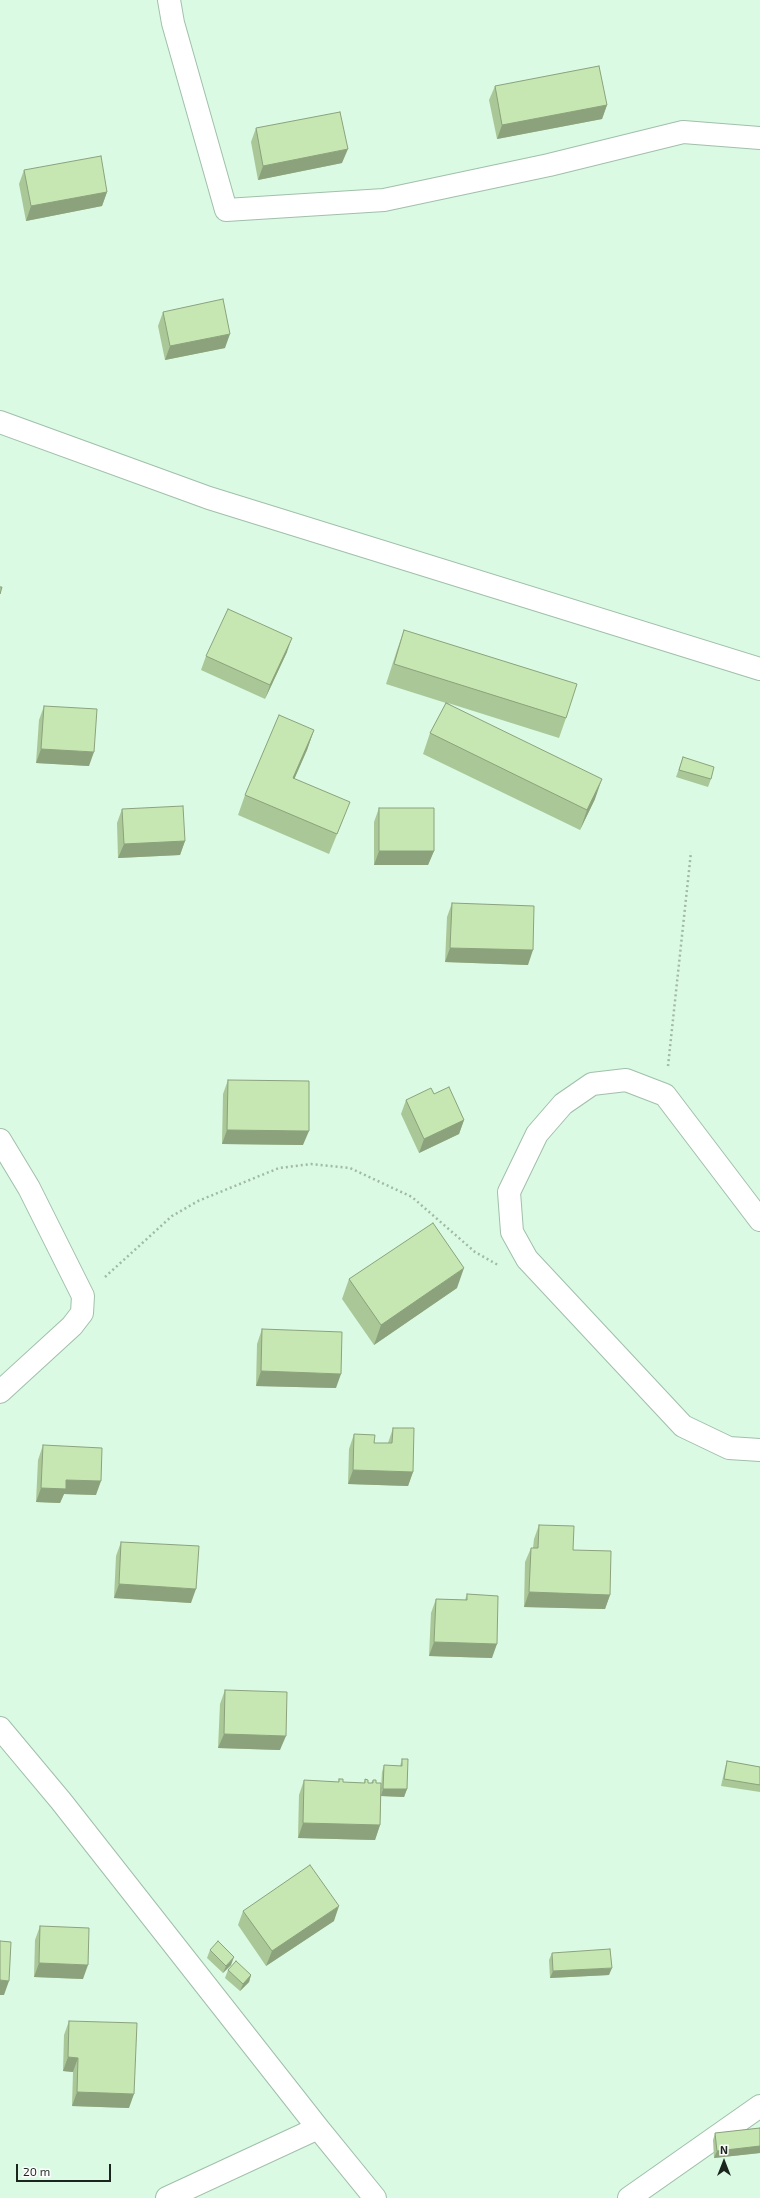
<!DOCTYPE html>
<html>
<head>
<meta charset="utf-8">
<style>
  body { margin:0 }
  #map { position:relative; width:760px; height:2198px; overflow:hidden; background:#dafae3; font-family:"Exo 2",sans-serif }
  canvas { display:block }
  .north { position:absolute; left:704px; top:2142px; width:40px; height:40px; -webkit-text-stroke:3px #fdfdfd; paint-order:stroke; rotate:0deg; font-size:11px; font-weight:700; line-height:16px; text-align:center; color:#1a251d }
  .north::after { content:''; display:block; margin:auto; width:14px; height:18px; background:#1a251d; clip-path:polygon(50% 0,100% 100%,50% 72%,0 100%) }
  .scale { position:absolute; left:16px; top:2164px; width:95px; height:18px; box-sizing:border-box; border:2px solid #1a251d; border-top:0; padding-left:5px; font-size:12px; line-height:14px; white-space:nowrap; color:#1a251d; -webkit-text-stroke:3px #fdfdfd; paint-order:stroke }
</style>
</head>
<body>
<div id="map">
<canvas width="760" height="2198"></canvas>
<div class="north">N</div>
<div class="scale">20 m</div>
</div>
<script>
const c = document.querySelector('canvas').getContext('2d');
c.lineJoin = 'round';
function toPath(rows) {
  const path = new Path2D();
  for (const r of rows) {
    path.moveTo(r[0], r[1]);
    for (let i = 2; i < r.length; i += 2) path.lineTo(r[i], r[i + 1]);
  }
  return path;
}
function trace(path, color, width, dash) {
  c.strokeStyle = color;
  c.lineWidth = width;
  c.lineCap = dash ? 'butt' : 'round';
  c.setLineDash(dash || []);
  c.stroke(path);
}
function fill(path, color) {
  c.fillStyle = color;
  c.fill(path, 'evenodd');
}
const path = toPath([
  [668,1066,691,852],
  [105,1277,172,1216,198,1201,279,1168,311,1164,350,1168,412,1197,475,1252,498,1265]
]);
const minor = toPath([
  [169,0,173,23,226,210,384,200,549,165,683,132,760,138],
  [0,422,209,498,760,669],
  [0,1140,29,1188,83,1296,82,1313,72,1326,0,1392],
  [760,1220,665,1095,626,1080,592,1084,563,1104,537,1134,509,1192,512,1232,527,1259,683,1426,729,1448,760,1450],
  [0,1728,61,1801,318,2128,375,2198],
  [167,2198,318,2128],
  [629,2198,760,2106]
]);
const wall = toPath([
  [495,86,607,105,602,119,497,139,489,100],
  [256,128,342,163,258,180,251,142],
  [24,170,107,192,102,206,26,221,19,184],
  [163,312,225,348,165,360,158,326],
  [404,630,566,718,559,738,448,703,595,799,580,830,423,754,430,733,446,703,386,684,397,650],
  [287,652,265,699,201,670,206,656],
  [44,706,89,766,36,763,39,720],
  [314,730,307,750,294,779,342,822,329,854,238,815,245,795],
  [683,757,711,779,708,787,676,777],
  [379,808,434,851,428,865,374,865,374,822],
  [122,809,185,841,180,855,118,858,117,823],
  [452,903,528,965,445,962,447,917],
  [228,1080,303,1145,222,1144,223,1094],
  [434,1094,464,1120,459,1134,419,1153,401,1114,406,1100],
  [349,1279,457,1288,374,1345,342,1299],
  [262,1329,336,1388,256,1386,257,1344],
  [393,1428,413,1472,408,1486,348,1484,349,1449,354,1434,374,1443,388,1443],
  [43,1445,96,1495,64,1494,60,1503,36,1502,38,1460],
  [539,1525,573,1550,610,1595,605,1609,524,1607,525,1562,531,1548,533,1548,534,1539],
  [121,1542,191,1603,114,1598,116,1556],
  [467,1594,492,1658,429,1656,431,1613,436,1599,465,1600],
  [225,1690,280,1750,218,1748,220,1704],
  [402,1759,407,1789,404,1797,381,1796,380,1825,375,1840,298,1838,299,1795,304,1780,338,1782,339,1779,343,1782,364,1783,365,1779,368,1783,371,1783,373,1780,381,1788,382,1772,384,1765,400,1766],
  [727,1761,760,1767,760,1792,721,1786,725,1768],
  [243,1911,334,1921,266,1966,238,1925],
  [40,1926,83,1979,34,1977,35,1940],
  [210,1950,231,1965,223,1973,207,1958],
  [552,1953,609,1975,550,1978,549,1960],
  [228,1970,251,1975,249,1982,240,1991,225,1978],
  [69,2021,129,2108,72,2106,73,2072,63,2071,64,2035],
  [760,2128,760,2153,714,2158,713,2140,715,2133]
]);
const shadedWall = toPath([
  [607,105,602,119,497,139,502,125],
  [348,149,342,163,258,180,263,166],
  [107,192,102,206,26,221,31,206],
  [230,334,225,348,165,360,170,346],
  [292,638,287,652,265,699,270,685],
  [314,730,307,750,286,798,293,778],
  [41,749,94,752,89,766,36,763],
  [602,779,595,799,580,830,587,810],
  [185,841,180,855,118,858,124,844],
  [379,851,434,851,428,865,374,865],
  [450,948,533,950,528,965,445,962],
  [464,1120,459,1134,419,1153,424,1139],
  [227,1130,309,1131,303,1145,222,1144],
  [464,1268,457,1288,374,1345,381,1325],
  [261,1371,341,1374,336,1388,256,1386],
  [353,1470,413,1472,408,1486,348,1484],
  [66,1480,101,1481,96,1495,64,1494,60,1503,36,1502,41,1488],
  [119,1584,196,1589,191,1603,114,1598],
  [529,1592,610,1595,605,1609,524,1607],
  [434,1642,497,1644,492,1658,429,1656],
  [224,1734,286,1736,280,1750,218,1748],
  [383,1789,407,1789,404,1797,381,1796],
  [303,1823,380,1825,375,1840,298,1838],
  [339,1906,334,1921,266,1966,272,1951],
  [234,1957,231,1965,223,1973,226,1966],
  [39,1963,88,1965,83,1979,34,1977],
  [612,1968,609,1975,550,1978,553,1971],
  [251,1975,249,1982,240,1991,243,1984],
  [0,1980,9,1981,4,1995,0,1995],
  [68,2057,78,2058,73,2072,63,2071],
  [77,2092,134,2094,129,2108,72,2106],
  [760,2146,760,2153,714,2158,717,2151]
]);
const building = toPath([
  [599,66,607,105,502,125,495,86,599,66],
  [340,112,348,149,263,166,256,128,340,112],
  [101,156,107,192,31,206,24,170,101,156],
  [223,299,230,334,170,346,163,312,223,299],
  [0,587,2,587,0,594,0,587],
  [228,609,292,638,270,685,206,656,228,609],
  [404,630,577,684,566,718,394,664,404,630],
  [446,703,602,779,587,810,430,733,446,703],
  [44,706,97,709,94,752,41,749,44,706],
  [279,715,314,730,293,778,350,802,337,834,245,795,279,715],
  [683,757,714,767,711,779,679,770,683,757],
  [183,806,185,841,124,844,122,809,183,806],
  [379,808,434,808,434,851,379,851,379,808],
  [452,903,534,906,533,950,450,948,452,903],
  [228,1080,309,1081,309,1131,227,1130,228,1080],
  [449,1087,464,1120,424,1139,406,1100,431,1088,434,1094,449,1087],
  [433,1223,464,1268,381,1325,349,1279,433,1223],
  [262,1329,342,1332,341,1374,261,1371,262,1329],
  [393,1428,414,1428,413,1472,353,1470,354,1434,375,1435,374,1443,392,1443,393,1428],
  [43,1445,102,1448,101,1481,66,1480,66,1489,41,1488,43,1445],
  [539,1525,574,1526,573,1550,611,1551,610,1595,529,1592,531,1548,538,1548,539,1525],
  [121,1542,199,1546,196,1589,119,1584,121,1542],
  [467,1594,498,1596,497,1644,434,1642,436,1599,467,1600,467,1594],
  [225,1690,287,1692,286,1736,224,1734,225,1690],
  [402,1759,408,1759,407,1789,383,1789,384,1765,402,1766,402,1759],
  [727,1761,760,1767,760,1785,724,1779,727,1761],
  [339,1779,343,1779,343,1782,365,1783,365,1779,368,1780,368,1783,373,1783,373,1780,376,1780,376,1783,381,1783,380,1825,303,1823,304,1780,339,1782,339,1779],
  [310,1865,339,1906,272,1951,243,1911,310,1865],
  [40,1926,89,1928,88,1965,39,1963,40,1926],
  [0,1941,11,1942,9,1981,0,1980,0,1941],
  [218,1941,234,1957,226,1966,210,1950,218,1941],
  [610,1949,612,1968,553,1971,552,1953,610,1949],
  [236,1961,251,1975,243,1984,228,1970,236,1961],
  [69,2021,137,2023,134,2094,77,2092,78,2058,68,2057,69,2021],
  [760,2128,760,2146,717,2151,715,2133,760,2128]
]);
trace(minor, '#a1bfaa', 24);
trace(path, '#a0baa7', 2.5, [2, 3]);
trace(minor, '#fff', 22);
fill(wall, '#aac798');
fill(shadedWall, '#8ba27c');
fill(building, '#c6e7b1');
trace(building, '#8ba27c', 1);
</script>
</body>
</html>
